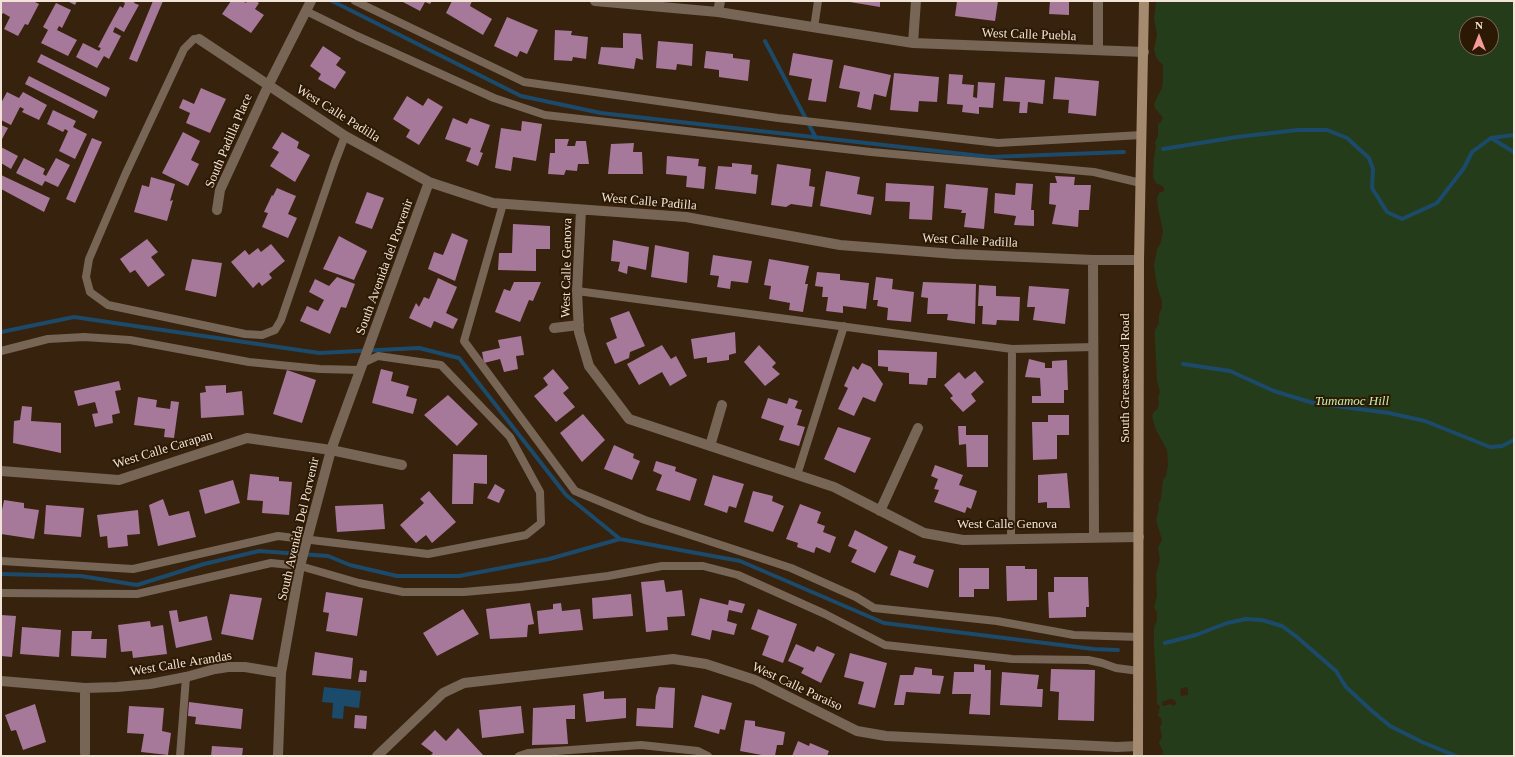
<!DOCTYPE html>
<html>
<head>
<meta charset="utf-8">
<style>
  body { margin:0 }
  #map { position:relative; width:1515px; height:757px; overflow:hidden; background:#37220d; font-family:Georgia,serif }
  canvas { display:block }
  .frame { position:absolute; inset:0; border:2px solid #f1e3d6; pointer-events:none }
  .north { position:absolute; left:1459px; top:16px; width:40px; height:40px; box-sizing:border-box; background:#2c1904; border:1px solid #7b6a58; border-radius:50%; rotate:0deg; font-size:11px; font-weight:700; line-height:16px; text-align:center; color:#f1e3d6 }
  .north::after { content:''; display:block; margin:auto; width:14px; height:18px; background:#f59b9a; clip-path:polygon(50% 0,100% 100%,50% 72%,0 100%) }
</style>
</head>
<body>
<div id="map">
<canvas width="1515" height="757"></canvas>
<div class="frame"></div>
<div class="north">N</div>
</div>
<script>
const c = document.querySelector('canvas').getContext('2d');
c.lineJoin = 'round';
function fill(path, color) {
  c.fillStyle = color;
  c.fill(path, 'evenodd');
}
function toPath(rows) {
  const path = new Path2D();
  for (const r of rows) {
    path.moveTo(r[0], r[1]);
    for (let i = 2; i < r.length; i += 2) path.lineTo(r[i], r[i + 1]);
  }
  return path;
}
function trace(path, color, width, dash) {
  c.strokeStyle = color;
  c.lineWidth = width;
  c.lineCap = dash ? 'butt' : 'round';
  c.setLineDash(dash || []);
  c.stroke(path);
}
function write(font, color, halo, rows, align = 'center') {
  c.font = font + ' Georgia,serif';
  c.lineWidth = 4;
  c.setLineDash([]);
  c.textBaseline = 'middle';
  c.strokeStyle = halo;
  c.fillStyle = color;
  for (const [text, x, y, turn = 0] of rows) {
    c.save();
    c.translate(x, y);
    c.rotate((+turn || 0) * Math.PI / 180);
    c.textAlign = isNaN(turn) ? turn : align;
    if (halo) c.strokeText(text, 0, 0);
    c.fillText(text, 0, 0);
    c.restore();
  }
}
const green = toPath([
  [1156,1,1514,1,1514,756,1162,756,1163,751,1159,743,1162,737,1160,727,1162,723,1161,718,1158,716,1160,706,1157,704,1157,695,1154,646,1154,628,1157,620,1157,613,1154,607,1157,596,1156,574,1160,560,1158,548,1162,540,1156,520,1159,509,1158,505,1161,499,1163,480,1166,476,1168,465,1167,450,1156,430,1152,416,1154,412,1158,408,1159,403,1158,398,1160,392,1157,381,1155,341,1155,330,1159,323,1159,314,1162,308,1162,301,1157,286,1154,266,1157,249,1161,242,1163,231,1158,208,1157,198,1159,193,1164,191,1164,187,1156,183,1153,177,1154,157,1156,147,1155,142,1158,136,1158,124,1161,122,1163,118,1155,108,1154,104,1162,88,1163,80,1163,65,1157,59,1154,50,1157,35,1154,19],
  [1467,24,1491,24,1491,48,1467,48],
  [1186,687,1188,688,1188,695,1181,696,1180,689],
  [1170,699,1175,700,1176,704,1174,706,1170,704,1164,706,1162,706,1162,702]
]);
const water = toPath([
  [324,687,361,691,359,708,344,706,343,719,332,718,333,703,322,702]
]);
const stream = toPath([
  [332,1,521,96,601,113,990,157,1124,152],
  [765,41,816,138],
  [1491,138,1514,152],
  [1163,149,1237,137,1298,130,1327,130,1347,138,1369,158,1373,169,1372,188,1387,212,1402,219,1437,203,1464,168,1472,152,1491,138,1514,135],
  [1,332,74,317,319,353,419,348,459,358,566,495,620,539],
  [1183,364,1230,371,1274,391,1313,403,1389,413,1425,421,1490,447,1502,446,1514,440],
  [1,574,81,576,137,585,204,564,259,551,328,556,350,565,397,576,459,576,549,559,620,539,740,561,884,623,1093,649,1118,650],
  [1165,643,1196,635,1227,623,1246,619,1262,620,1282,626,1297,637,1336,671,1346,687,1372,711,1390,726,1422,742,1456,756]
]);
const building = toPath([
  [1,1,36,1,35,2,39,4,28,25,25,24,18,36,4,29,10,17,3,13,1,16],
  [67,1,77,1,75,5],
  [121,1,135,1,134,3,139,5,124,32,115,27,113,32,121,36,109,59,104,56,97,68,76,57,83,43,99,51,101,48,98,47,109,26,120,6,123,8,125,3],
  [153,1,163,1,137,62,129,59],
  [231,1,243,1,246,3,247,1,256,1,259,3,255,9,264,15,251,33,222,14],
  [401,1,432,1,430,4,425,2,420,11],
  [452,1,472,1,470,6,492,19,483,35,446,13],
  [844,1,880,1,880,7],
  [957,1,998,1,995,21,955,16],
  [1050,1,1069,1,1069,15,1049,14],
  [56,3,71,10,62,28,59,26,57,30,77,40,68,56,41,43,48,30,43,27],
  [507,17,538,30,527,54,520,51,517,57,494,46],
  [555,30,572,31,571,35,588,37,586,59,573,57,572,61,554,60],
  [623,33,641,34,643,60,636,58,634,69,598,64,601,47,623,48],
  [658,41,693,44,692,66,677,64,676,70,656,68],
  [323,46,341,58,336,65,346,72,335,89,318,79,321,74,310,66],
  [706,51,733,54,733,58,750,60,748,81,719,77,719,70,704,68],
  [793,53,833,60,826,102,808,100,812,79,789,75],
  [41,54,110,88,106,97,37,62],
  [844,65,891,75,886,97,874,94,871,110,857,107,860,92,839,88],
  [894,73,939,77,937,102,919,101,918,112,890,110],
  [949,74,963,75,962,84,974,85,973,97,977,98,978,82,995,83,993,108,979,107,979,114,962,112,963,105,947,104],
  [29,76,98,111,94,119,25,84],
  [1005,77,1045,80,1043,104,1028,102,1027,113,1019,113,1020,102,1003,101],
  [1055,77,1099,81,1096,116,1068,113,1069,100,1053,99],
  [201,88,226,99,210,133,186,123,190,113,179,108,183,99,194,104],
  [7,92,19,98,23,92,47,105,39,120,22,112,24,109,20,107,11,125,1,120,1,103],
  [407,96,423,106,428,98,443,107,419,145,406,137,410,130,393,119],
  [53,110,76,121,73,127,87,134,75,159,59,151,68,131,65,129,63,132,47,124],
  [453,118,467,124,470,118,490,125,480,152,483,153,478,166,466,161,471,148,445,139],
  [522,121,542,124,536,161,513,157,511,171,495,168,501,128,521,131],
  [1,125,8,128,1,141],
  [183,132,200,141,191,160,199,164,188,186,162,173],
  [282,132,299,142,297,148,310,155,295,182,270,166,279,152,272,148],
  [92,138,102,142,75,203,66,199],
  [555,139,569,139,567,146,575,146,576,141,586,141,589,164,578,164,577,171,566,170,564,175,548,174,550,153,555,153],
  [634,143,633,152,642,152,643,174,608,174,611,144],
  [1,147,18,156,11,169,1,163],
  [667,156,699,159,698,166,706,167,704,189,686,187,687,176,666,174],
  [24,158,45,169,43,174,46,176,56,158,70,165,58,187,45,181,42,186,16,173],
  [732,163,752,165,751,174,758,175,756,194,715,189,718,166,732,167],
  [777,164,811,169,809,186,815,187,812,207,791,204,786,207,771,205],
  [826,171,860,177,857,194,874,197,871,215,820,206],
  [1,175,50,198,44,212,1,189],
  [1055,176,1075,177,1074,185,1091,185,1089,210,1079,210,1078,227,1052,224,1056,205,1049,204,1050,183,1057,183],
  [151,177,175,184,170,201,173,200,167,221,134,212,142,185,149,187],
  [886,183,934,186,932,220,909,219,910,202,885,201],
  [1016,183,1033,184,1031,210,1034,210,1034,226,1014,225,1016,216,994,213,995,193,1015,195],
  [946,184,988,188,984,229,964,227,966,213,961,213,962,210,944,208],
  [277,188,296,196,288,214,297,218,288,238,262,227,268,213,264,212,272,195,273,196],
  [367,192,384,198,372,229,355,223],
  [513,224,550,226,550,249,536,249,536,271,498,270,499,253,512,253],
  [452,233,468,240,455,281,428,269,434,252,443,255],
  [339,236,367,251,354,280,323,269],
  [147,239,158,252,151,257,165,275,148,287,135,270,130,273,120,259],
  [613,240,649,247,646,270,628,266,627,274,618,271,620,262,611,261],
  [271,244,285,261,269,274,272,278,262,286,259,282,253,288,231,262,245,250,249,255,258,248,261,252],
  [655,245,689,252,687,283,651,277],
  [713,255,752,261,748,283,731,281,730,289,717,287,719,276,710,275],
  [192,259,222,263,216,297,185,290],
  [769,259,809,266,805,284,808,284,803,312,789,310,790,303,769,299,771,286,764,285],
  [817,272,840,274,840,280,869,283,866,309,843,306,843,313,826,311,828,297,822,297,823,287,815,286],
  [337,277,355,284,346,308,341,307,330,334,300,321,307,306,318,311,324,300,309,292,315,279,329,286],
  [876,277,893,279,892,289,914,292,911,322,887,320,888,308,877,306,878,300,873,300],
  [438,278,457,287,446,313,458,319,453,329,434,321,431,328,409,318,416,303,419,307,424,297,429,299],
  [514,282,541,282,533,301,529,300,520,322,495,312,504,289,510,291],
  [923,282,976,284,975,324,947,320,948,314,927,314,928,298,921,297],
  [979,285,996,286,996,296,1020,297,1019,321,997,320,996,325,982,324,983,306,978,306],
  [1029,286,1069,289,1065,324,1033,320,1035,307,1027,307],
  [629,311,645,346,630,352,629,358,615,364,606,343,617,338,610,318],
  [735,332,736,353,729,355,729,360,707,363,707,357,694,359,691,339],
  [521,336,524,355,516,356,518,369,504,372,500,359,484,363,482,352,500,348,498,340],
  [662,345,671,359,676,356,687,376,670,386,662,372,639,385,627,364],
  [759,345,776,363,772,367,780,374,765,386,744,362],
  [878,350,937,352,936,378,928,378,927,385,909,384,909,373,888,371,888,367,878,366],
  [1029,359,1045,363,1045,368,1052,368,1052,361,1067,360,1068,390,1064,390,1064,403,1032,403,1032,396,1041,396,1040,378,1025,377],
  [862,363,871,367,883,384,875,402,863,397,854,416,838,409,848,388,844,386,853,366,858,370],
  [381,369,393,372,391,381,409,386,406,396,417,399,413,414,372,403],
  [553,369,569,388,563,393,575,407,556,422,534,396,548,385,543,378],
  [287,370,316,380,302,423,273,414],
  [975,371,984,382,971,394,976,401,963,412,950,398,953,396,944,385,959,372,965,379],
  [119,381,121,390,115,391,120,413,112,415,113,423,95,427,92,414,98,413,95,402,78,406,74,391],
  [226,385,226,393,242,391,244,415,201,418,200,393,206,392,205,386],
  [448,395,478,424,457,446,424,415],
  [138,397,157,400,156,407,170,409,171,401,179,402,174,438,164,437,165,429,134,425],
  [768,398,787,404,789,398,798,401,795,408,802,410,797,425,805,427,799,446,779,440,784,426,761,418],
  [22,406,32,407,31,421,61,423,61,453,13,443,14,421,20,420],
  [583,414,605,440,582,462,560,433],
  [1048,415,1069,415,1069,435,1057,435,1057,459,1033,460,1032,422,1048,422],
  [958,426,966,426,966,435,988,435,988,467,967,467,966,444,959,445],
  [838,427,871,438,855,473,824,459],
  [614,445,634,454,633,458,640,461,632,480,604,469],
  [453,454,487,455,487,484,474,483,473,504,452,504],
  [656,461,676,467,675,471,697,479,690,501,656,490,662,475,653,471],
  [935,465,963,475,959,485,977,491,971,509,967,507,965,513,934,502,939,490,934,489,938,479,931,476],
  [1067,473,1070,508,1047,508,1047,502,1038,503,1038,475],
  [250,474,279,477,279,481,292,482,289,515,262,513,263,501,247,500],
  [713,475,744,484,736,508,729,506,727,513,704,505],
  [233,480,240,503,205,514,199,490],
  [495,484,505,490,499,503,487,498],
  [429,491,456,522,432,543,426,535,416,543,400,525,424,503,420,499],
  [753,491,773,496,772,501,784,506,773,532,744,522],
  [163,499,169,516,189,511,196,537,158,546,149,505],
  [4,500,24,503,24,508,39,510,34,539,1,534,1,515],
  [383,504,385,529,337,532,335,506],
  [800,504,821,512,817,523,825,526,823,532,836,537,830,553,816,547,814,553,797,547,798,543,786,539],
  [46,505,84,508,81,537,44,534],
  [138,510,140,534,127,535,128,546,108,548,107,536,100,537,97,515],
  [855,530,888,547,875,573,851,562,857,550,848,546],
  [899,550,916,556,913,563,934,570,928,588,890,575],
  [1006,566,1025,566,1025,569,1037,569,1037,600,1007,601],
  [959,568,989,568,989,589,974,589,974,597,959,597],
  [1054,577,1088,577,1089,607,1086,607,1086,617,1049,618,1048,592,1054,592],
  [664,580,666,592,682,590,685,616,667,617,668,630,646,632,641,582],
  [326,592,363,598,357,636,326,631,329,613,323,612],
  [230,594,262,598,253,640,221,634],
  [631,594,633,616,593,619,592,598],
  [700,598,728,605,729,600,745,604,742,613,729,610,727,621,737,624,734,635,712,630,710,640,691,635],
  [530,603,534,624,528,625,527,637,490,639,486,609],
  [561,603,562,611,580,609,583,630,539,634,537,611,553,609,553,604],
  [463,609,479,634,437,656,423,633],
  [758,609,797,624,783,663,762,655,769,636,751,629],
  [177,610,179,622,207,616,212,640,176,648,169,611],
  [1,615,16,616,12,657,1,656],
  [150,621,151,627,163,625,167,654,133,658,132,651,121,652,118,625],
  [22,627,61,630,59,657,20,654],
  [72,631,92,631,91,639,107,639,106,658,71,656],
  [796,644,814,652,817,646,835,654,821,683,801,673,804,668,788,661],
  [315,652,353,658,351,679,312,675],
  [850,653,887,663,875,708,858,704,864,682,844,677],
  [974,664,985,665,985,670,991,670,990,715,969,714,971,694,952,694,954,672,974,672],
  [915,667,932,669,932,675,944,676,940,694,906,692,904,705,894,705,900,675,913,675],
  [1051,669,1095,670,1094,721,1058,720,1059,692,1050,691],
  [360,670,367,671,366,682,358,682],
  [1002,672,1039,675,1037,689,1043,689,1042,707,1000,705],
  [659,687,675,688,673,728,636,726,637,708,655,709,656,696],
  [604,691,604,699,626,698,626,718,586,722,583,694],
  [702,695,732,703,725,730,720,729,719,734,694,727],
  [189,702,243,709,241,729,195,724,196,717,188,716],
  [35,704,46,742,23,750,16,730,11,731,5,715],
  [575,705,575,719,566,719,568,744,532,745,533,708],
  [129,706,164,708,162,731,171,733,168,755,141,752,144,734,127,733],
  [521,706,524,733,482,738,479,710],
  [355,715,367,716,366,729,354,728],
  [745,720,755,721,755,726,785,732,783,745,777,745,775,756,767,756,740,751],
  [458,728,484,756,430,756,433,753,421,744,435,730,446,741],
  [798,741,809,746,810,743,829,751,827,756,792,756],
  [212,746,243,748,242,756,211,756]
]);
const lane = toPath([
  [355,1,524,82,778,118,998,143,1142,135],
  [306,11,357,36,494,98,545,115,871,152,1094,172,1141,183],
  [814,28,818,1],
  [199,39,194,39,184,49,125,175,89,259,86,277,90,292,108,305,245,334,262,335,275,330,281,320,335,162,345,136],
  [503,204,464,341,575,491,645,520,791,568,856,597,874,608,997,621,1074,635,1139,637],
  [577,291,1012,349],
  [1,351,48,339,84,337,130,340,249,362,320,369,360,370],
  [797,475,844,326],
  [1011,539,1012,349,1094,347],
  [1,561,133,569,278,536,428,554,526,535,541,523,540,492,510,437,441,365,378,356,363,363],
  [1,593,137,594,271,563,300,566,359,583,403,592,464,592,520,587,608,576,662,566,703,566,738,575,825,614,885,645,1012,659,1088,660,1102,663,1116,668,1139,671],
  [180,756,186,677],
  [519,756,528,753,641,745,698,751,708,756]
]);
const street = toPath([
  [595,1,718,12,913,43,1144,52],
  [1098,1,1098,50],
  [718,12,720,1],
  [199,39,345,136,429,182,493,203,686,217,840,245,955,254,1093,260,1139,260],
  [913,43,916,1],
  [217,210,220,190,269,84,311,1],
  [581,210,577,291,579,332,589,366,629,419,834,487,924,533,963,540,1139,537],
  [1093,260,1094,537],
  [554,328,579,325],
  [710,446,722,405],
  [1,471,119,480,247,438,331,450,402,465],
  [880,511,918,428],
  [1,681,85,688,117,687,150,684,186,677,215,669,228,667,245,667,281,673],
  [85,753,85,688],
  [278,756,281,673,300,566,331,450,429,182],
  [377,756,443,693,464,683,673,659,706,664,755,680,857,731,886,736,1117,747,1138,746]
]);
const secondary = toPath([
  [1138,756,1139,260,1144,1]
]);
const streetNames = [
  ["West Calle Puebla",1029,35,2],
  ["West Calle Padilla",338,114,32],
  ["South Padilla Place",229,141,-67],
  ["West Calle Padilla",649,202,5],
  ["West Calle Padilla",970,241,3],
  ["South Avenida del Porvenir",385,267,-70],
  ["West Calle Genova",567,268,-89],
  ["South Greasewood Road",1126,378,-90],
  ["West Calle Carapan",163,450,-17],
  ["West Calle Genova",1007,525],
  ["South Avenida Del Porvenir",299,529,-77],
  ["West Calle Arandas",181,664,-9],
  ["West Calle Paraiso",797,687,25]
];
const parkNames = [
  ["Tumamoc Hill",1352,402]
];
fill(green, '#253c1a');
fill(water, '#1c4a6a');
trace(stream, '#1c4a6a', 4);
fill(building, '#a67899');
trace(lane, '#765', 8);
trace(street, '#765', 10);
trace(secondary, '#a48a6e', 10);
write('13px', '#f1e3d6', '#2c1904', streetNames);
write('italic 13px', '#c1f1ac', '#2c1904', parkNames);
</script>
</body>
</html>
